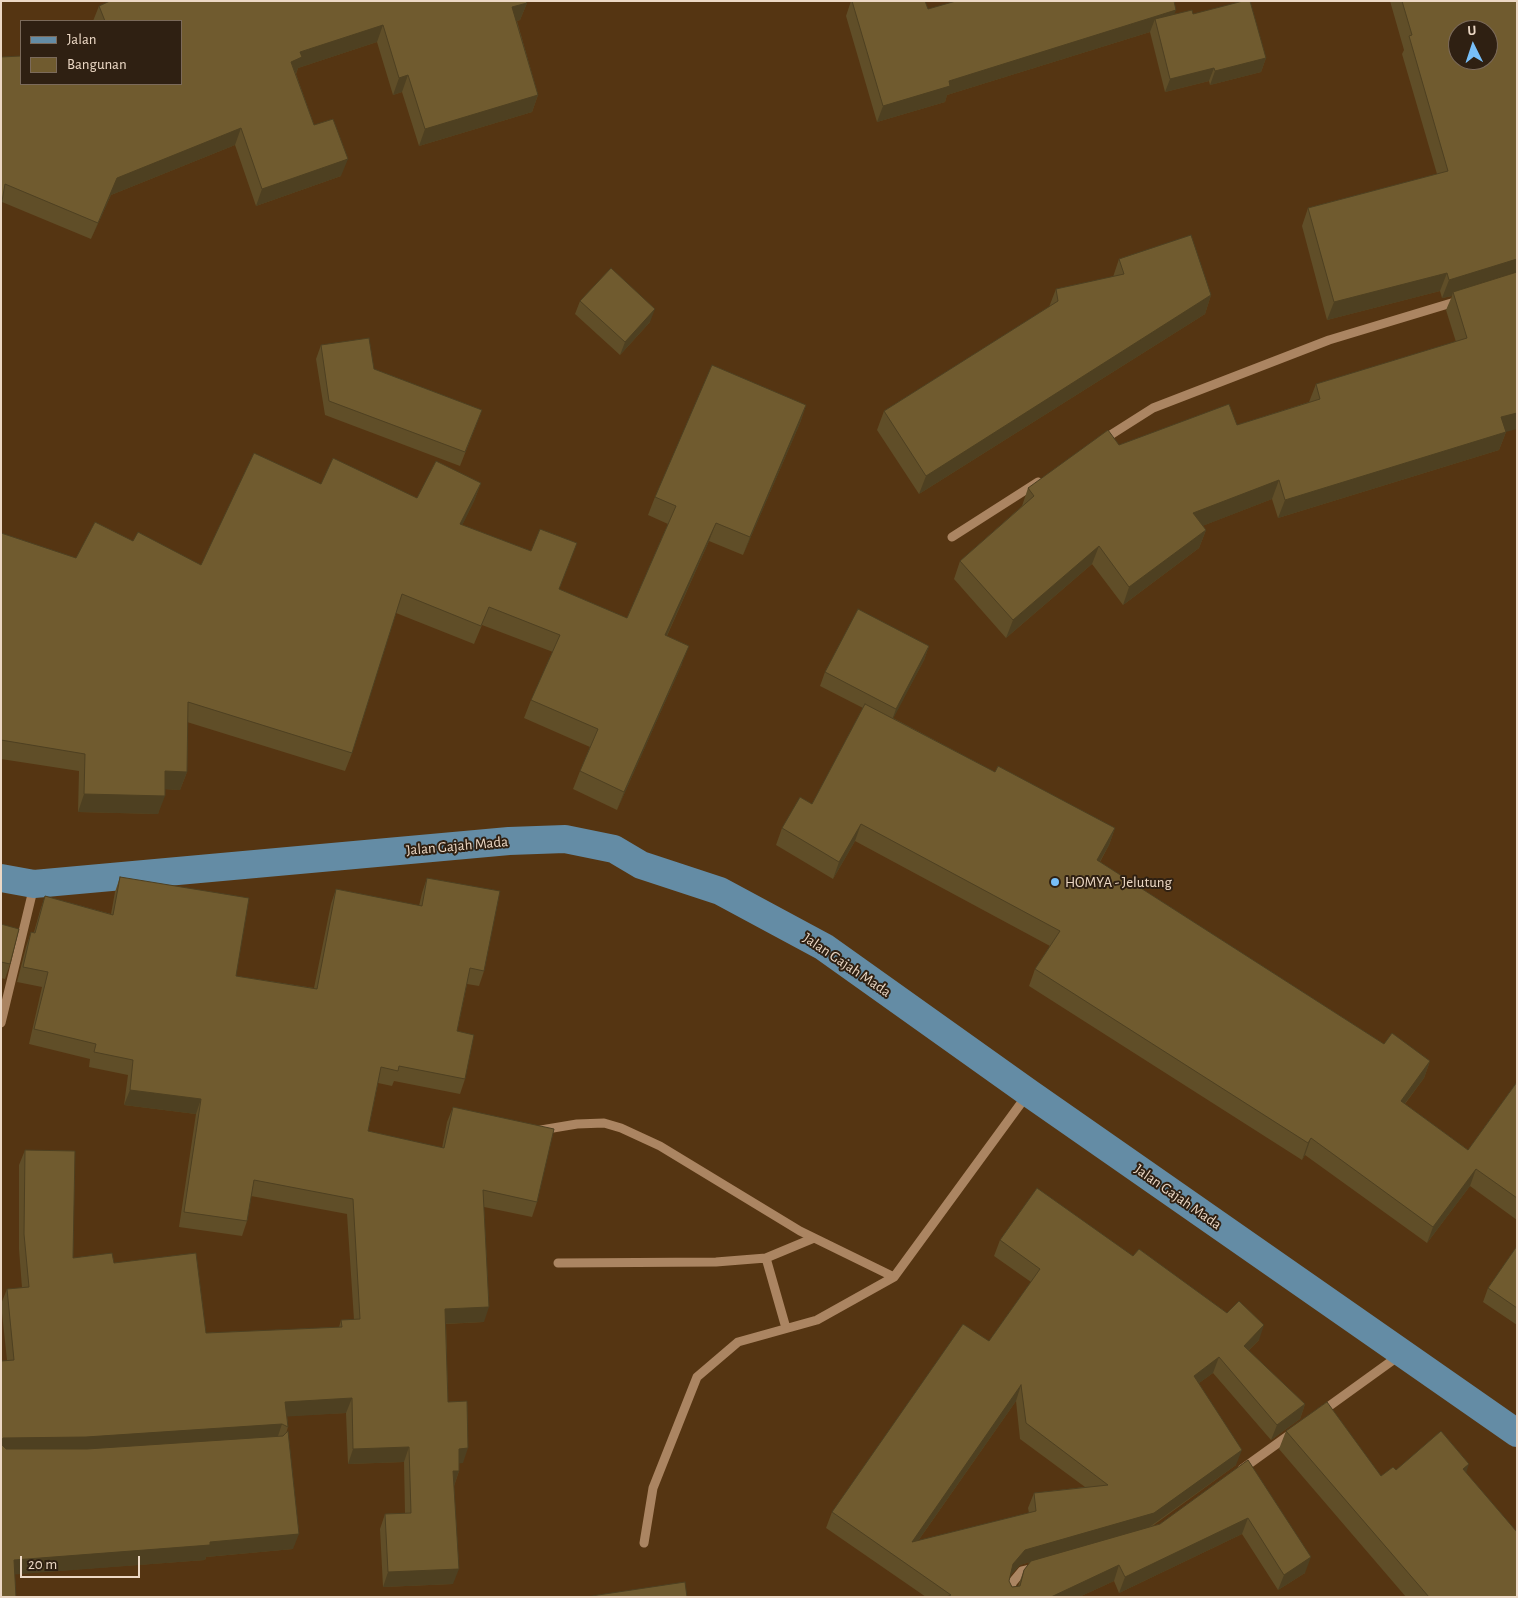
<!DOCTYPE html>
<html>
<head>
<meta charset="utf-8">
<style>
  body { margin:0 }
  #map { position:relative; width:1518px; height:1598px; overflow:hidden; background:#553512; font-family:"Alegreya Sans",sans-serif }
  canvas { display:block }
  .frame { position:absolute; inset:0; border:2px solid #ecd8c5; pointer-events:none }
  .legend { position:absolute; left:20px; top:20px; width:162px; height:65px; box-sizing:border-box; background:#2f2012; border:1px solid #7b6a5a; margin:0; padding:6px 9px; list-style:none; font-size:15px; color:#ecd8c5 }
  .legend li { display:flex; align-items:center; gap:10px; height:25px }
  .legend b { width:25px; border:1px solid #7b6a5a }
  .north { position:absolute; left:1448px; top:20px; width:50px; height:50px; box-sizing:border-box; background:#2f2012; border:1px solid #7b6a5a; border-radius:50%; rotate:356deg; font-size:14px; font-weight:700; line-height:20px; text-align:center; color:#ecd8c5 }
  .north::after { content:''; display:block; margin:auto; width:18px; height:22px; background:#78bff8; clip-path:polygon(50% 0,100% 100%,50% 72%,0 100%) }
  .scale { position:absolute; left:20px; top:1556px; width:120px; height:22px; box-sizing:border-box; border:2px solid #ecd8c5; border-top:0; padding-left:6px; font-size:15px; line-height:18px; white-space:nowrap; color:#ecd8c5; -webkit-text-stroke:4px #2f2012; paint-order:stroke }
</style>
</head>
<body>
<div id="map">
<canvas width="1518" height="1598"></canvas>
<div class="frame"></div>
<ul class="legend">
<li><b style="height:6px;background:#648ca5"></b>Jalan</li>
<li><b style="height:14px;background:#705b2f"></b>Bangunan</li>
</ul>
<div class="north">U</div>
<div class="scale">20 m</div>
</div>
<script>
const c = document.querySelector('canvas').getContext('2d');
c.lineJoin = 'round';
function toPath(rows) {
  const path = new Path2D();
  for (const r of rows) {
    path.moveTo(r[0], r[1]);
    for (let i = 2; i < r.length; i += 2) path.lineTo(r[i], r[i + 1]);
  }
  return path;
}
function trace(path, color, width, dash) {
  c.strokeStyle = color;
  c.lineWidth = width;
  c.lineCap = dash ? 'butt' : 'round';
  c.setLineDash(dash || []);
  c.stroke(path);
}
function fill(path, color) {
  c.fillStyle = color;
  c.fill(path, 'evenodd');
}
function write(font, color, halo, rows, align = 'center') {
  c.font = font + ' "Alegreya Sans",sans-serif';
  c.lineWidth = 4;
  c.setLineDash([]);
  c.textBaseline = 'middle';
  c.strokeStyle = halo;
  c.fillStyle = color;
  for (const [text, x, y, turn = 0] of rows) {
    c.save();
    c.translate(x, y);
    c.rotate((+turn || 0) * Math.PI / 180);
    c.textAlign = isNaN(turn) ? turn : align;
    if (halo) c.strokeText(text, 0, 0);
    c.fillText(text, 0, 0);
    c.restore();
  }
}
const minor = toPath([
  [1101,441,1153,408,1329,340,1458,301],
  [952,537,1038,482],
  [1,1023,34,886],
  [541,1130,577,1124,604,1123,621,1128,660,1146,800,1231,894,1277],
  [766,1258,786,1328],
  [558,1263,716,1262,766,1258,814,1238],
  [1321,1412,1400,1355],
  [1242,1469,1292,1433],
  [644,1543,653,1488,697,1377,738,1342,817,1320,894,1277,1027,1095],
  [1010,1597,1012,1583,1022,1571,1035,1568]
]);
const major = toPath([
  [1,878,34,884,509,841,565,839,614,849,641,865,720,891,824,947,1029,1093,1517,1433]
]);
const wall = toPath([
  [851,1,925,1,928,9,1193,14,1266,58,1261,72,1210,85,1209,81,1165,92,1150,32,947,95,945,102,877,122,846,16],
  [1390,1,1517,1,1506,432,1499,450,1278,518,1272,499,1202,526,1206,530,1199,548,1123,605,1092,564,1006,638,954,579,960,561,1022,506,1028,488,1119,445,1237,425,1309,402,1316,384,1456,342,1446,310,1452,296,1442,298,1440,291,1327,320,1302,226,1308,208,1437,174,1402,54,1404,50],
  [527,3,520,20,517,21,538,95,532,112,419,146,402,92,393,95,377,42,298,68,296,74,314,125,341,176,256,206,235,145,111,195,91,239,2,202,1,57,181,84,181,21,93,21,99,6],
  [1119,259,1211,295,1205,314,919,494,877,430,884,411,1049,307,1056,289,1113,277],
  [580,301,650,322,620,355,575,314],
  [321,345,374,369,482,410,460,466,325,415,316,359],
  [806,405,800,423,743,555,709,541,667,636,682,664,617,810,573,789,580,771,590,747,524,718,531,700,553,652,482,625,474,644,396,613,352,753,345,771,187,722,187,772,180,790,165,789,158,814,78,812,79,771,1,759,1,533,76,558,133,541,201,565,321,484,417,498,481,483,474,501,462,525,531,551,570,561,559,589,627,618,668,524,648,515,655,497],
  [929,646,924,660,893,718,995,772,1115,828,1109,845,1100,862,1384,1044,1430,1061,1424,1078,1405,1104,1468,1150,1517,1082,1517,1220,1470,1186,1427,1243,1305,1155,1302,1160,1029,986,1035,969,1050,946,855,841,833,879,776,845,782,828,812,804,863,708,820,686,825,672],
  [120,877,236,976,314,988,331,904,336,889,419,906,422,893,427,878,484,971,479,986,467,984,457,1031,465,1079,460,1094,394,1081,392,1086,378,1083,368,1131,442,1148,447,1122,453,1107,537,1202,532,1217,484,1207,484,1322,446,1324,448,1402,463,1463,459,1463,459,1471,454,1486,453,1584,383,1587,380,1529,385,1514,405,1513,404,1462,348,1464,346,1413,287,1416,288,1427,286,1434,293,1549,206,1557,205,1560,15,1574,1,1597,7,1360,1,1304,7,1289,22,1288,19,1249,19,1165,25,1150,73,1258,114,1263,206,1333,339,1327,341,1320,354,1320,347,1214,251,1196,247,1221,242,1236,179,1227,196,1114,124,1105,128,1075,89,1067,90,1059,29,1044,42,987,17,982,26,947,31,932,34,932,40,911,45,896,111,914,115,892],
  [1,924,10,964,5,979,1,978],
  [1000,1240,1133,1256,1259,1340,1248,1351,1305,1404,1300,1419,1271,1440,1213,1373,1199,1383,1236,1465,1151,1527,1160,1524,1248,1460,1305,1573,1278,1590,1242,1534,1119,1593,1114,1581,1079,1597,926,1597,826,1528,832,1512,989,1341,1031,1282,994,1256],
  [1016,1401,1020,1439,1085,1487,1034,1493,1028,1508,1029,1513,918,1541],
  [1030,1562,1024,1570,1018,1586,1012,1587,1009,1581,1010,1576,1020,1565],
  [1517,1246,1517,1325,1483,1302,1488,1288],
  [1286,1431,1381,1476,1396,1470,1466,1473,1517,1597,1406,1597,1279,1449]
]);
const shadedWall = toPath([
  [527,3,520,20,506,24,512,7],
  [1176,10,1170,26,1155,19,1150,32,947,95,945,102,877,122,883,106,949,81],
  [383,25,377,42,298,68,296,74,291,62,300,52],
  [1266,58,1261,72,1210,85,1215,71],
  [1214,68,1209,81,1165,92,1170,79],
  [408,75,402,92,393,95,399,78],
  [538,95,532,112,419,146,425,129],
  [241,128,235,145,111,195,91,239,98,223,117,178],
  [348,159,341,176,256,206,262,189],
  [1517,259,1517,272,1453,292,1452,296,1442,298,1449,280],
  [1447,273,1440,291,1327,320,1334,302],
  [1211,295,1205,314,919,494,926,476],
  [655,309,650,322,620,355,625,342],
  [806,405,800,423,743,555,750,537],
  [1517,413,1517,429,1494,435,1501,417],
  [1506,432,1499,450,1278,518,1285,500],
  [1279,480,1272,499,1187,532,1193,513],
  [481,483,474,501,454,542,460,524],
  [716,523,709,541,659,653,665,635],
  [1206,530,1199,548,1123,605,1129,587],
  [1099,546,1092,564,1006,638,1013,620],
  [689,646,682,664,617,810,624,792],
  [929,646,924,660,891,723,896,709],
  [165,771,187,772,180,790,159,789],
  [84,794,165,796,158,814,78,812],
  [861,824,855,841,833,879,839,862],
  [1115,828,1109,845,1091,877,1097,860],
  [1430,1061,1424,1078,1394,1118,1401,1101],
  [130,1090,201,1099,196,1114,124,1105],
  [1311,1138,1305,1155,1302,1160,1308,1143],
  [1476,1169,1470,1186,1427,1243,1433,1227],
  [489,1307,484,1322,440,1324,445,1309],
  [1264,1325,1259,1340,1238,1361,1244,1346],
  [1219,1357,1213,1373,1188,1391,1194,1376],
  [1021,1385,1016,1401,906,1558,912,1542],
  [352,1398,346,1413,280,1417,285,1402],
  [1305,1404,1300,1419,1271,1440,1277,1425],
  [282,1424,277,1439,81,1452,1,1453,1,1441,3,1438],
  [409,1447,404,1462,348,1464,353,1449],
  [468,1448,463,1463,454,1464,459,1449],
  [1242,1450,1236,1465,1148,1528,1020,1565,1007,1579,1013,1564,1025,1550],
  [1469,1464,1463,1482,1463,1469],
  [453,1471,459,1471,454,1486],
  [1248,1518,1242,1534,1119,1593,1125,1577],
  [299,1534,293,1549,206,1557,205,1560,8,1575,14,1560],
  [1311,1557,1305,1573,1278,1590,1284,1575],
  [1119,1565,1114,1581,1079,1597,1051,1597],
  [459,1569,453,1584,383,1587,388,1572]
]);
const building = toPath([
  [110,1,526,1,527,3,512,7,538,95,425,129,408,75,399,78,383,25,300,52,302,57,291,62,314,125,333,119,348,159,262,189,241,128,117,178,98,223,5,184,1,207,1,57,21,56,21,84,181,84,181,21,105,21,99,6,110,1],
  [852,1,925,1,928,9,956,1,1174,1,1176,10,949,81,950,86,883,106,852,1],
  [1243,1,1250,1,1266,58,1215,71,1214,68,1170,79,1155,19,1192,10,1193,14,1243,1],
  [1402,1,1517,1,1517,259,1449,280,1447,273,1334,302,1308,208,1448,171,1409,36,1412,35,1402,1],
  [1458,30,1488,30,1488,60,1458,60,1458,30],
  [1191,235,1211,295,926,476,884,411,1058,301,1056,289,1124,274,1119,259,1191,235],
  [611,268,655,309,625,342,580,301,611,268],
  [1517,272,1517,413,1501,417,1506,432,1285,500,1279,480,1193,513,1206,530,1129,587,1099,546,1013,620,960,561,1034,496,1028,488,1108,430,1119,445,1229,404,1237,425,1320,399,1316,384,1467,338,1453,292,1517,272],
  [369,338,374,369,482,410,465,452,329,401,321,345,369,338],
  [712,365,806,405,750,537,716,523,665,635,689,646,624,792,580,771,598,729,531,700,560,635,489,607,481,626,402,594,352,753,188,702,187,772,165,771,165,796,84,794,85,754,1,740,1,533,76,558,95,522,133,541,138,532,201,565,254,453,321,484,333,458,417,498,436,461,481,483,460,524,531,551,540,529,577,543,559,589,627,618,676,506,655,497,712,365],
  [858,609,929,646,896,709,825,672,858,609],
  [865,704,995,772,998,766,1115,828,1097,860,1384,1044,1392,1033,1430,1061,1401,1101,1468,1150,1517,1082,1517,1198,1476,1169,1433,1227,1311,1138,1308,1143,1035,969,1060,931,861,824,839,862,782,828,800,797,812,804,865,704],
  [120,877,249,898,236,976,317,989,336,889,422,906,427,878,500,891,484,971,470,968,457,1031,474,1035,465,1079,399,1066,398,1071,381,1067,368,1131,444,1148,453,1107,554,1129,537,1202,483,1190,489,1307,445,1309,448,1402,467,1401,468,1448,459,1449,459,1471,453,1471,459,1569,388,1572,385,1514,411,1513,409,1447,353,1449,352,1398,285,1402,288,1427,282,1424,86,1437,3,1438,1,1441,1,1361,14,1360,7,1289,29,1287,24,1234,25,1150,75,1151,73,1258,112,1253,114,1263,196,1253,206,1333,342,1327,341,1320,360,1319,353,1199,254,1180,247,1221,184,1212,201,1099,130,1090,133,1060,94,1052,96,1044,34,1029,48,972,23,967,31,932,35,933,45,896,113,915,120,877],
  [1,924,19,929,10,964,1,962,1,924],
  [1037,1188,1133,1256,1139,1249,1227,1313,1239,1301,1264,1325,1244,1346,1305,1404,1277,1425,1219,1357,1194,1376,1242,1450,1154,1513,1025,1550,1013,1564,1009,1581,1012,1587,1020,1586,1024,1570,1031,1561,1160,1524,1248,1460,1311,1557,1284,1575,1248,1518,1125,1577,1119,1565,1051,1597,946,1597,951,1595,832,1512,963,1324,989,1341,1040,1269,1000,1240,1037,1188],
  [1021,1385,1026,1423,1108,1485,1034,1493,1036,1511,912,1542,1021,1385],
  [1517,1246,1517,1308,1488,1288,1517,1246],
  [1327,1402,1381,1476,1393,1467,1396,1470,1441,1431,1469,1464,1463,1469,1517,1532,1517,1597,1429,1597,1286,1431,1327,1402],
  [288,1431,299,1534,210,1542,210,1545,14,1560,16,1597,1,1597,1,1444,6,1449,87,1449,283,1436,288,1431],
  [685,1582,687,1597,587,1597,598,1595,685,1582]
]);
const markers = [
  [1055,882,5,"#78bff8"]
];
const streetNames = [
  ["Jalan Gajah Mada",457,846,-5],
  ["Jalan Gajah Mada",847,965,34],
  ["Jalan Gajah Mada",1178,1197,35]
];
const poiNames = [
  ["HOMYA - Jelutung",1065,882]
];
trace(minor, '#ab8562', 9);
trace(major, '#648ca5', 28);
fill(wall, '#604e28');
fill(shadedWall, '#4e4021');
fill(building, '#705b2f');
trace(building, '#4e4021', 1);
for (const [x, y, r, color] of markers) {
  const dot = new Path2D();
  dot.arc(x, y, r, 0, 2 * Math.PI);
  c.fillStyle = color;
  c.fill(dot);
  trace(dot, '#2f2012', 2);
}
write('15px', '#ecd8c5', '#2f2012', streetNames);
write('15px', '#ecd8c5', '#2f2012', poiNames, 'left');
</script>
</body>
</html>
